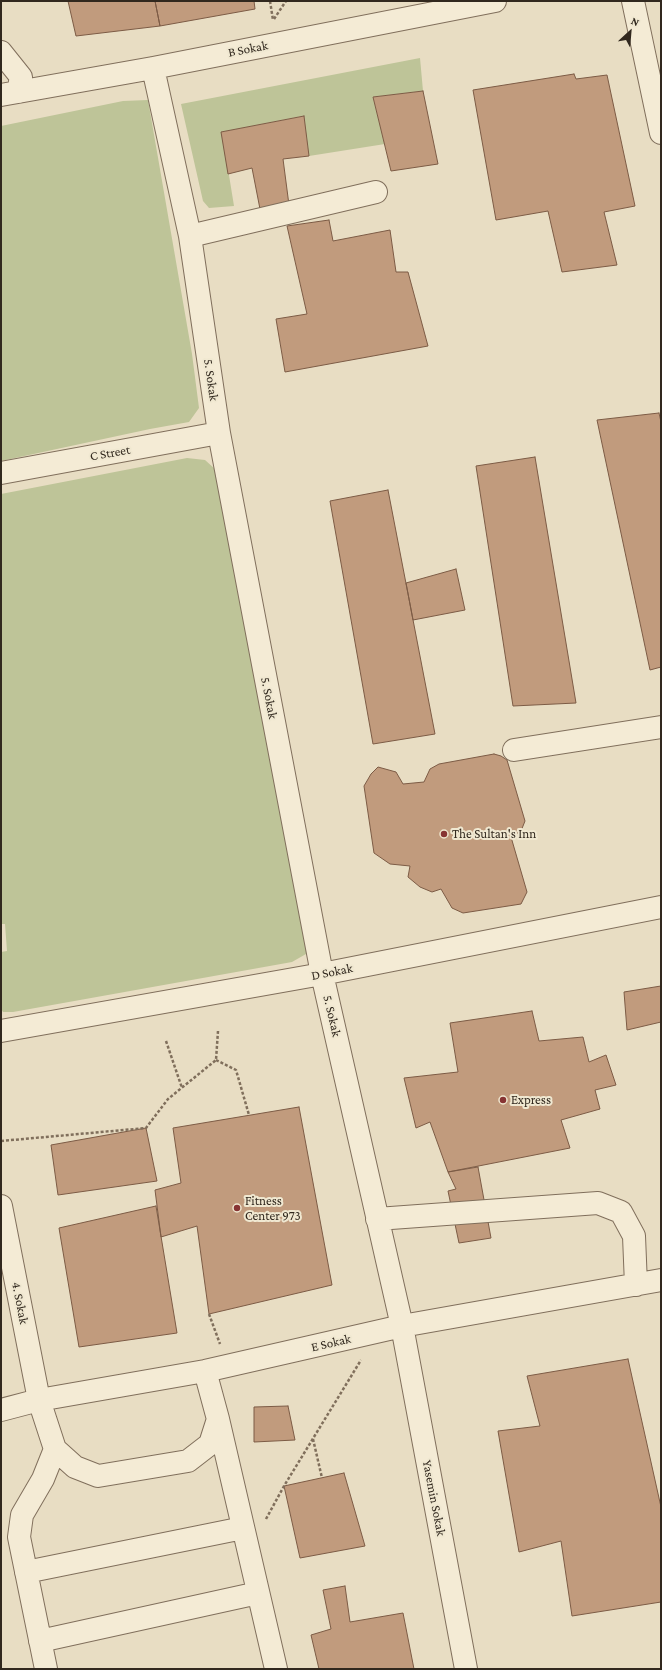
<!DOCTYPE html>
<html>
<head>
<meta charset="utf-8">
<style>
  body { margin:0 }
  #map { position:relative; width:662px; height:1670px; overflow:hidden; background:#e8ddc3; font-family:"Crimson Pro",serif }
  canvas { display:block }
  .frame { position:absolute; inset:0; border:2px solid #31281e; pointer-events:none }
  .north { position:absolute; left:610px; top:12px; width:40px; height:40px; -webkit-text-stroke:3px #f0e8d1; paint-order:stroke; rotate:26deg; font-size:11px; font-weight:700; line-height:16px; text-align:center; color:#31281e }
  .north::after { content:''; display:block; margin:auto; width:14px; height:18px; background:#31281e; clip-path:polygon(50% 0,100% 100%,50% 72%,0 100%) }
</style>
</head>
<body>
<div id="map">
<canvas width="662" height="1670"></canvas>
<div class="frame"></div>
<div class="north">N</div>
</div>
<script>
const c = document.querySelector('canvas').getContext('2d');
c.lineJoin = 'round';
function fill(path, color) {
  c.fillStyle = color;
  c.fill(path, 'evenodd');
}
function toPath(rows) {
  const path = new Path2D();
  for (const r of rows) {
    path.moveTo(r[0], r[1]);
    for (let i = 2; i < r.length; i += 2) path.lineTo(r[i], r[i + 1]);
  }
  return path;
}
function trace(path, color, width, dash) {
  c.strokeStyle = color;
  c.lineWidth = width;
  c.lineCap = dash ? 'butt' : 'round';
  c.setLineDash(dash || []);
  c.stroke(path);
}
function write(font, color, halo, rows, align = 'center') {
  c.font = font + ' "Crimson Pro",serif';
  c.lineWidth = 4;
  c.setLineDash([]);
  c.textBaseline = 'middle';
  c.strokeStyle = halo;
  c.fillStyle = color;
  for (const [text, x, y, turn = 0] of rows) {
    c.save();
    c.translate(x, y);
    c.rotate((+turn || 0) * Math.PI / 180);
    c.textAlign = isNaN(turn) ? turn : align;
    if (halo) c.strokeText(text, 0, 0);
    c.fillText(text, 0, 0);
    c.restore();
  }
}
const green = toPath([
  [420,58,423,91,373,97,385,144,309,156,303,116,222,132,234,206,209,208,203,201,181,104],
  [148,100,192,354,199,408,189,422,150,429,1,461,1,126,123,101],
  [187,458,205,460,215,469,312,944,306,954,292,962,13,1012,3,1012,1,1009,1,952,7,951,5,924,1,924,1,494]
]);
const building = toPath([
  [68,1,155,1,160,26,76,36,68,1],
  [155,1,254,1,255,9,160,26,155,1],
  [574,74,576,79,607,75,635,206,604,212,617,265,562,272,548,211,496,220,473,90,574,74],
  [423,91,438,164,391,171,373,97,423,91],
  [304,116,309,156,283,159,289,205,260,209,252,168,228,174,221,132,304,116],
  [329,220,333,241,390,230,396,272,408,272,428,346,285,372,276,319,307,314,287,226,329,220],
  [659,413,661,422,661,667,650,670,597,420,659,413],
  [535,457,576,703,513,706,476,466,535,457],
  [388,490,435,734,373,744,330,501,388,490],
  [456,569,465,610,413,620,406,583,456,569],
  [494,754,501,756,507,760,525,821,521,831,511,837,527,892,521,904,463,913,452,908,441,889,432,892,420,887,408,877,410,866,390,864,374,853,364,786,371,774,378,767,396,772,403,784,424,782,430,769,439,764,494,754],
  [661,986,661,1022,627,1030,624,992,661,986],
  [532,1011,539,1041,583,1037,589,1062,606,1055,616,1085,595,1090,600,1109,561,1120,570,1148,448,1172,430,1122,416,1128,404,1078,458,1072,450,1023,532,1011],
  [299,1107,332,1285,209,1314,197,1226,161,1237,155,1190,181,1183,173,1128,299,1107],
  [146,1128,157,1181,58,1195,51,1145,146,1128],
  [478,1167,491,1238,459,1243,448,1191,456,1189,448,1172,478,1167],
  [156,1206,177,1333,79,1347,59,1228,156,1206],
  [628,1359,661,1507,661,1602,572,1616,561,1541,519,1552,498,1431,540,1426,527,1376,628,1359],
  [288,1406,295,1440,254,1442,254,1407,288,1406],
  [344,1473,365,1546,300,1558,284,1486,344,1473],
  [345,1586,350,1622,403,1613,414,1669,319,1669,311,1635,331,1629,323,1590,345,1586]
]);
const path = toPath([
  [270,1,273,20],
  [274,19,286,1],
  [166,1041,182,1088],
  [216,1060,236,1070,249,1115],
  [1,1141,146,1128,168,1099,216,1060,218,1031],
  [209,1314,220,1344],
  [313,1439,322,1478],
  [266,1519,284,1486,361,1360]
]);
const minor = toPath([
  [633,1,661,133],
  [1,52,21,77,18,92],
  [153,68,190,236,219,433,322,974,402,1326,466,1669],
  [1,95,153,68,495,1],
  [190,236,376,192],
  [1,473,219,433],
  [514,750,661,727],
  [1,1031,322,974,661,907],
  [1,1206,39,1400,55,1449,43,1479,22,1515,19,1537,46,1669],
  [377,1219,598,1203,621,1212,634,1236,636,1285],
  [205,1371,218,1419,276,1669],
  [1,1410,39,1400,205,1371,402,1326,661,1280],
  [55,1449,75,1467,98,1476,188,1461,210,1444,218,1419],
  [26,1572,243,1528],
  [40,1641,258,1593]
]);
const markers = [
  [444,834,4,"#873433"],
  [503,1100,4,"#873433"],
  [237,1208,4,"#873433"]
];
const streetNames = [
  ["B Sokak",248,49,-11],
  ["5. Sokak",211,380,82],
  ["C Street",110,453,-10],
  ["5. Sokak",269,698,79],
  ["D Sokak",332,972,-11],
  ["5. Sokak",332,1016,77],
  ["4. Sokak",20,1303,79],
  ["E Sokak",331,1343,-13],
  ["Yasemin Sokak",434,1498,79]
];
const poiNames = [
  ["The Sultan's Inn",452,834],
  ["Express",511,1100],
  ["Fitness",245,1201],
  ["Center 973",245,1216]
];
fill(green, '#bec498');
fill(building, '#c19b7d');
trace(building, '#7c5b45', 1);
trace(minor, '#806f5c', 24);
trace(path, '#806f5c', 2.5, [3, 2]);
trace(minor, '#f4ebd5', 22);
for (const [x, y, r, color] of markers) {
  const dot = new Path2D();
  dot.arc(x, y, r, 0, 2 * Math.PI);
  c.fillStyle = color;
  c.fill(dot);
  trace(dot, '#f0e8d1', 1.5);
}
write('13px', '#31281e', '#f0e8d1', streetNames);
write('13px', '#31281e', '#f0e8d1', poiNames, 'left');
</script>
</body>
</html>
